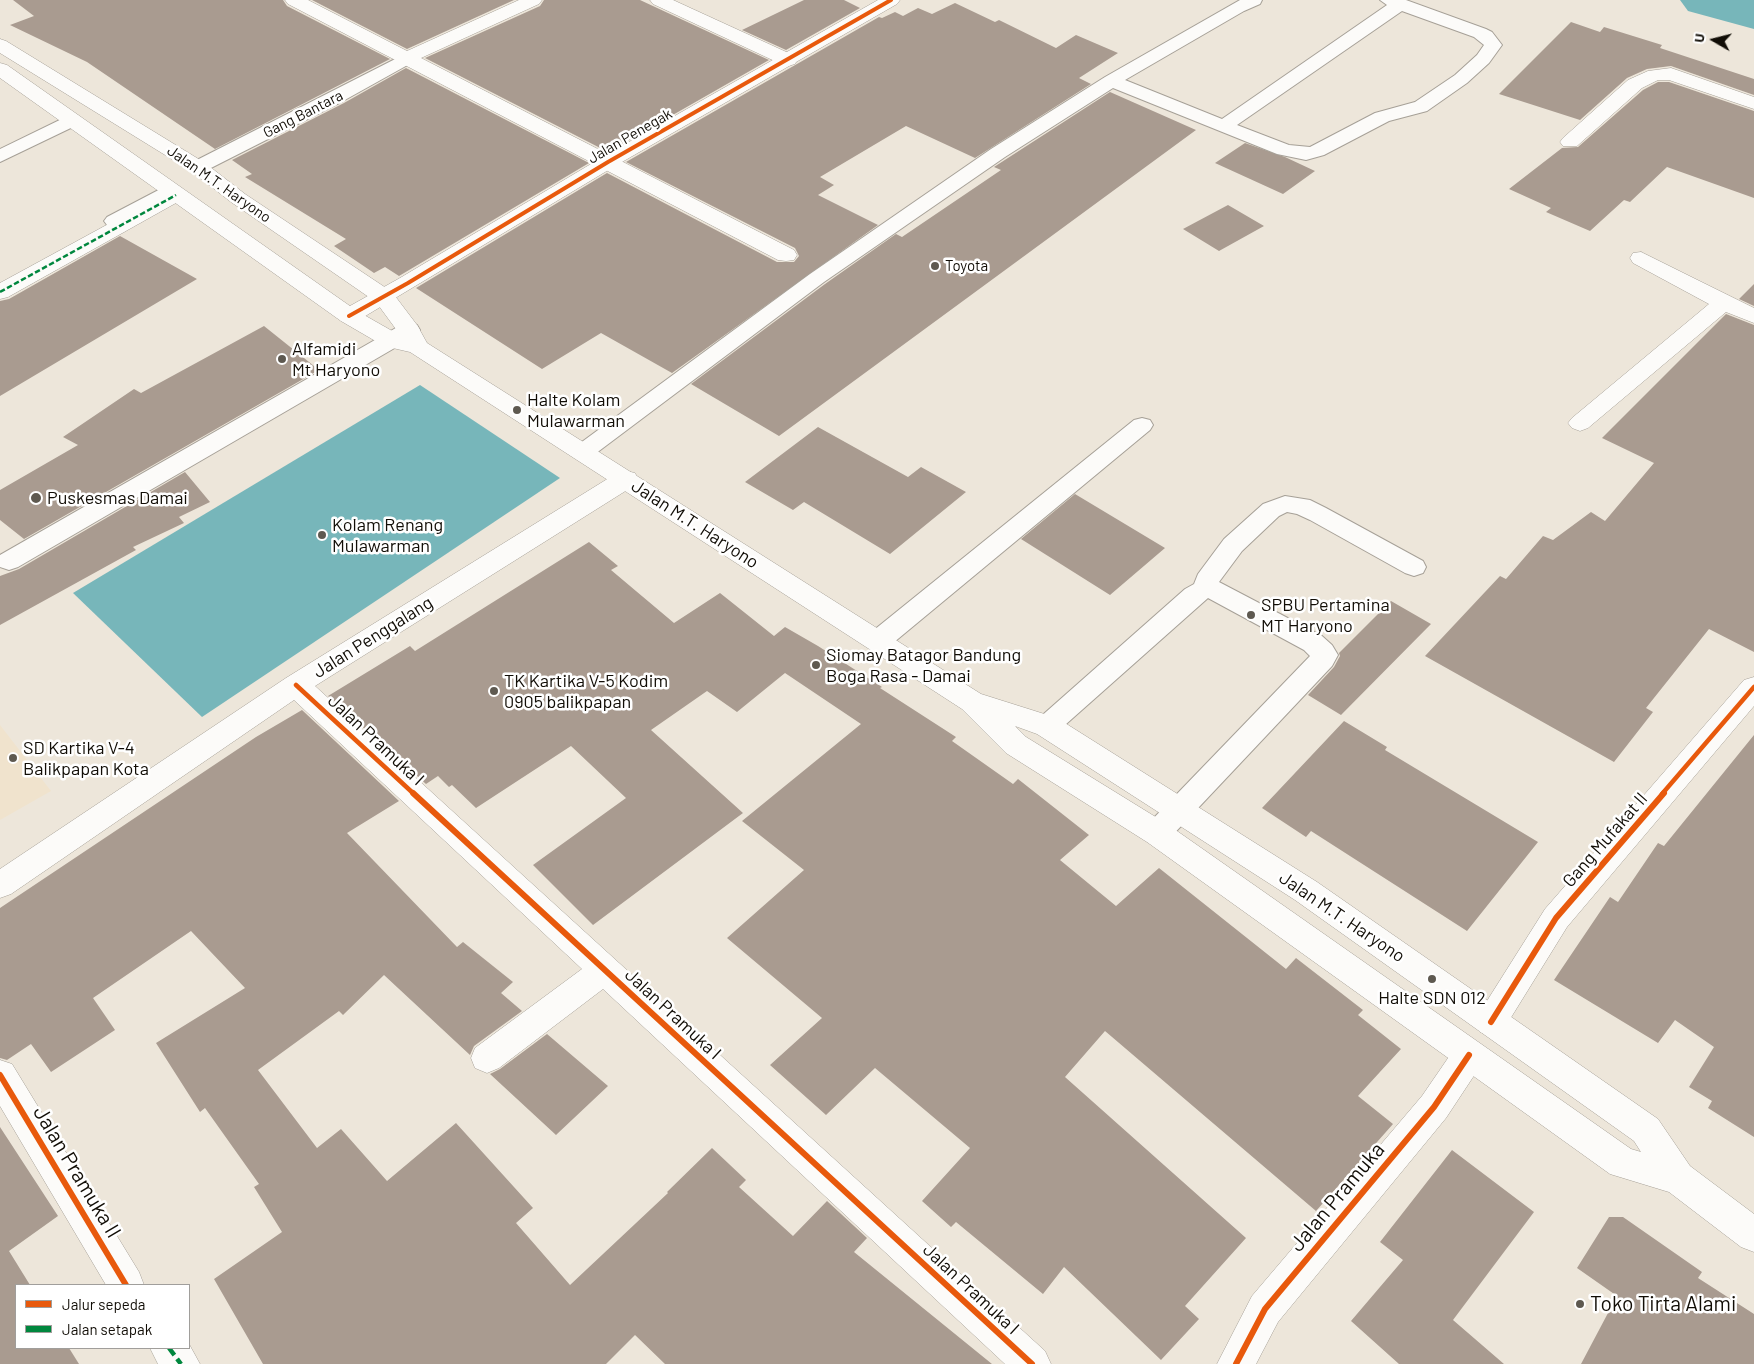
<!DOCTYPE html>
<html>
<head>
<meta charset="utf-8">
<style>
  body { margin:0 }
  #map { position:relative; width:1754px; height:1364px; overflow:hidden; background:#ede6da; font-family:Barlow,sans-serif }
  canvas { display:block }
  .legend { position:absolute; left:15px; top:1284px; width:175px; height:65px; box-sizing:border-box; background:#fff; border:1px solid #a09e9b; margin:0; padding:6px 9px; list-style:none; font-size:15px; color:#110d06 }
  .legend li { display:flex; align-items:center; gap:10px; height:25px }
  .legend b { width:25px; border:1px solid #a09e9b }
  .north { position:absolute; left:1689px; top:15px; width:50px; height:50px; -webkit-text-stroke:4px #fff; paint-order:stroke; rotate:278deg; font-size:14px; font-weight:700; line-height:20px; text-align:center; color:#110d06 }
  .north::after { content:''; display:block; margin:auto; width:18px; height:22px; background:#110d06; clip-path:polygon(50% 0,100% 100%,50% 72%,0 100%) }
</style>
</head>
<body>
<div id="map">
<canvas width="1754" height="1364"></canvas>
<ul class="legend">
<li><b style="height:6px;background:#e8590c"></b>Jalur sepeda</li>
<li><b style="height:6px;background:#00873e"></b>Jalan setapak</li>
</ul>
<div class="north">U</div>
</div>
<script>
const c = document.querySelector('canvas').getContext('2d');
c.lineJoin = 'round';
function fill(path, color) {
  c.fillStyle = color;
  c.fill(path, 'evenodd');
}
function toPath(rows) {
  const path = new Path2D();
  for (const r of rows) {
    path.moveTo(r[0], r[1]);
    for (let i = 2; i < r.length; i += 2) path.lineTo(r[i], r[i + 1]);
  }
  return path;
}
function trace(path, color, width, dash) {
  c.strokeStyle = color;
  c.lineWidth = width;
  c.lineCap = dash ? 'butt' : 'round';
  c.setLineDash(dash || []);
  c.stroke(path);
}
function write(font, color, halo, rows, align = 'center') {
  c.font = font + ' Barlow,sans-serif';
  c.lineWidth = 5;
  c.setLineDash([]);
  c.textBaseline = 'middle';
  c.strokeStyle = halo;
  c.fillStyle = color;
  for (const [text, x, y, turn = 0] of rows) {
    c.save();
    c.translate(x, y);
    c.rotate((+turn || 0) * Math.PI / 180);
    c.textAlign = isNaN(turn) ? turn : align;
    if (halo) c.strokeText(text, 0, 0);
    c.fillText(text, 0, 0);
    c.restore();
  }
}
const built = toPath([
  [0,725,51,791,0,820]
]);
const water = toPath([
  [420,385,560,478,202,717,73,593]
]);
const river = toPath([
  [1680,0,1754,0,1754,29,1688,11,1680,0]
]);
const building = toPath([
  [13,0,283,0,287,6,390,59,215,149,87,62,10,25,34,16],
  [312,0,514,0,407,49],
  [544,0,640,0,769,60,608,152,425,58,540,6],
  [804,0,844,0,860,8,786,50,742,30],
  [955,3,995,22,999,20,1056,48,1076,35,1118,53,1079,78,1091,84,975,158,906,126,820,177,834,185,818,195,878,225,672,373,601,333,542,369,416,288,607,173,777,262,794,262,799,256,795,248,626,162,879,17,882,18,895,12,903,16,918,8,932,14],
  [1571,22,1600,32,1604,27,1662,45,1660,48,1754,79,1754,95,1671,66,1647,69,1627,78,1580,120,1499,94],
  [406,68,589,163,399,276,385,267,374,273,334,246,346,239,245,177,252,174,232,160,344,103],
  [1658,82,1669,82,1754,111,1754,198,1667,167,1630,202,1624,200,1590,231,1546,212,1551,208,1509,189,1562,148,1578,147,1643,90],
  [1110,92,1196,130,779,436,691,384,825,284,896,234,902,237,1001,170,994,167],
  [1245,143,1285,157,1315,171,1283,194,1215,163],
  [1228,205,1264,226,1219,251,1183,229],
  [120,236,197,279,0,396,0,301,9,299],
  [1754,284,1754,306,1739,299],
  [1726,314,1754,325,1754,652,1709,629,1646,708,1653,712,1614,762,1425,656,1500,576,1506,579,1543,536,1553,540,1591,512,1605,521,1654,463,1602,438],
  [264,326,319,370,24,539,0,520,0,490,78,445,63,437,134,389,141,393],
  [818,427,908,477,921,467,966,492,890,554,804,502,793,510,745,482],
  [185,472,210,502,179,517,184,523,133,547,136,550,0,625,0,576,19,569],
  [1075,494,1165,548,1110,595,1021,539],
  [589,542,618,566,611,570,674,623,720,593,774,636,785,627,818,646,882,687,880,688,956,737,952,741,1013,784,1018,779,1089,835,1060,860,1116,906,1159,868,1286,969,1296,958,1363,1010,1358,1015,1401,1049,1358,1096,1393,1124,1316,1211,1105,1031,1065,1077,1246,1238,1185,1306,1199,1319,1161,1360,1064,1267,1043,1294,956,1222,951,1227,922,1201,970,1148,875,1068,826,1115,770,1065,822,1018,727,938,804,870,742,821,861,724,785,673,737,712,707,691,651,730,743,813,593,925,533,865,626,798,571,746,476,808,452,785,449,787,438,776,426,784,328,696,410,646,415,651],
  [1391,601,1431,624,1341,715,1308,695,1334,667,1340,656,1339,653],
  [302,710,399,801,347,833,457,947,463,942,513,982,501,993,522,1011,474,1046,470,1055,384,975,343,1015,339,1011,258,1070,317,1148,341,1129,387,1181,456,1123,533,1208,516,1223,570,1285,668,1193,667,1192,712,1148,746,1180,739,1187,793,1236,827,1201,867,1238,854,1252,992,1364,665,1364,635,1335,606,1364,263,1364,214,1279,282,1232,254,1187,259,1184,205,1108,200,1112,156,1043,245,988,191,931,93,998,115,1030,51,1072,31,1044,7,1060,0,1058,0,908,256,737],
  [1344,721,1387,747,1385,750,1538,842,1467,931,1311,831,1306,837,1262,808],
  [1754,735,1754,1137,1708,1108,1712,1101,1689,1087,1714,1047,1675,1020,1658,1043,1554,980,1610,897,1618,902,1658,843,1664,846],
  [547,1034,608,1086,556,1135,490,1074,500,1069],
  [0,1127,58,1216,9,1251,30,1285,16,1285,16,1348,69,1348,79,1364,0,1364],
  [1452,1150,1534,1212,1453,1320,1504,1364,1399,1364,1351,1321,1403,1260,1380,1242],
  [1609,1217,1623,1217,1702,1272,1698,1278,1754,1314,1754,1364,1581,1364,1617,1296,1577,1268]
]);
const service = toPath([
  [1240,0,1262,0,1260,4,1244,11,1125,80,1222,119,1387,5,1380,0,1406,0,1486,29,1492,32,1502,45,1489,63,1467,83,1427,111,1389,121,1324,155,1306,160,1277,154,1113,88,1005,157,824,282,591,457,583,460,575,457,571,452,575,447,810,274,991,149,1105,77,1240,0],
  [1402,11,1474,37,1484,45,1477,55,1455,75,1415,102,1375,113,1310,147,1289,145,1237,125,1402,11],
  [407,53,413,54,416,58,413,62,343,101,205,171,191,171,188,167,191,163,407,53],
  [70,115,77,117,79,121,77,125,0,162,0,149,70,115],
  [170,184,177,186,180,190,177,194,121,225,114,227,107,225,104,221,107,217,170,184],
  [409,323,417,325,420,330,417,335,18,567,9,570,0,567,0,555,401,325,409,323],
  [1142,418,1150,420,1153,425,1150,430,887,648,878,650,869,648,865,641,869,634,1134,420,1142,418],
  [1285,496,1310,500,1326,508,1423,561,1426,567,1423,573,1414,576,1405,573,1310,520,1297,514,1287,512,1279,516,1242,551,1219,582,1322,636,1332,645,1338,655,1332,666,1167,841,1157,845,1147,841,1143,833,1147,825,1310,656,1304,650,1208,598,1056,733,1047,736,1038,733,1034,726,1038,719,1185,589,1194,584,1198,574,1224,539,1263,504,1285,496]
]);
const minor = toPath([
  [285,0,308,0,407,51,519,0,542,0,539,4,421,58,794,250,797,255,794,260,786,261,778,260,288,4,285,0],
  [650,0,673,0,795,56,797,60,795,64,788,66,781,64,653,4,650,0],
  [1671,68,1754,97,1754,109,1669,80,1658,80,1642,88,1577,146,1563,146,1560,142,1563,138,1628,80,1648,71,1671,68],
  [176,189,183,191,186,195,183,199,8,297,0,299,0,283,169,191,176,189],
  [1641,252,1754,308,1754,323,1726,312,1588,428,1580,431,1572,428,1568,423,1572,418,1709,304,1633,263,1630,258,1633,253,1641,252],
  [626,471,635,473,638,479,635,485,315,686,1045,1351,1051,1364,1005,1364,603,989,499,1068,487,1073,475,1068,471,1058,475,1048,582,969,294,700,11,894,0,898,0,869,286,678,617,473,626,471],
  [1754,677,1754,706,1567,927,1502,1032,1491,1036,1480,1032,1475,1022,1480,1012,1545,909,1744,680,1754,677],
  [1469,1040,1481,1045,1485,1055,1481,1065,1446,1118,1278,1322,1256,1364,1217,1364,1252,1296,1422,1096,1457,1045,1469,1040],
  [0,1060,12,1064,139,1272,144,1285,106,1285,0,1106,0,1060],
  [189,1344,200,1364,158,1364,150,1348,189,1348,189,1344]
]);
const tertiary = toPath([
  [878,0,900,0,897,4,615,166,357,321,349,323,341,321,338,316,341,311,400,278,601,158,878,0]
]);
const primary = toPath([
  [0,39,6,41,205,163,245,194,392,292,417,325,427,343,981,694,1057,718,1317,882,1658,1119,1690,1166,1754,1214,1754,1252,1741,1247,1669,1192,1610,1174,1147,842,1006,753,962,709,410,352,384,346,341,321,0,78,0,63,7,65,357,311,401,336,376,302,231,202,191,171,0,53,0,39],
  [1015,726,1037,734,1295,900,1634,1141,1641,1152,1631,1149,1167,824,1026,737,1015,726]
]);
const quietFar1 = toPath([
  [0,292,176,195]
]);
const quiet = toPath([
  [169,1348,181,1364]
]);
const cyclewayFar2 = toPath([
  [349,316,408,283,608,162,891,0]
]);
const cyclewayFar1 = toPath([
  [296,685,414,794],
  [1662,794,1754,687]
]);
const cycleway = toPath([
  [413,793,1032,1364],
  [1491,1022,1556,918,1664,793],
  [0,1075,126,1285],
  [1236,1364,1265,1309,1434,1107,1469,1055]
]);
const markers = [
  [935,266,5,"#5e5950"],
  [282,359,5,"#5e5950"],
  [517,410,5,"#5e5950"],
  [36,498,6,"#5e5950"],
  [322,535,5,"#5e5950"],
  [1251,615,5,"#5e5950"],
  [816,665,5,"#5e5950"],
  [494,691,5,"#5e5950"],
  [13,758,5,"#5e5950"],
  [1432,979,5,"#5e5950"],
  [1580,1304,5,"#5e5950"]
];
const farStreetnames = [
  ["Gang Bantara",303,114,-27],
  ["Jalan Penegak",630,136,-30],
  ["Jalan M.T. Haryono",219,184,35]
];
const farPoinames = [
  ["Toyota",945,266]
];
const poiNames = [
  ["Alfamidi",292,349],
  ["Mt Haryono",292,370],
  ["Halte Kolam",527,400],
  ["Mulawarman",527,421],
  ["Puskesmas Damai",47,498],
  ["Kolam Renang",332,525],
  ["Mulawarman",332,546],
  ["SPBU Pertamina",1261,605],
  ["MT Haryono",1261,626],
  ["Siomay Batagor Bandung",826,655],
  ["Boga Rasa - Damai",826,676],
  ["TK Kartika V-5 Kodim",504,681],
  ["0905 balikpapan",504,702],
  ["SD Kartika V-4",23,748],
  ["Balikpapan Kota",23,769],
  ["Halte SDN 012",1432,998,"center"]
];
const streetNames = [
  ["Jalan M.T. Haryono",695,524,33],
  ["Jalan Penggalang",373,637,-32],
  ["Jalan Pramuka I",376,740,43],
  ["Gang Mufakat II",1605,840,-49],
  ["Jalan M.T. Haryono",1342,917,34],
  ["Jalan Pramuka I",673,1014,43],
  ["Jalan Pramuka I",971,1289,43]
];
const nearStreetnames = [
  ["Jalan Pramuka II",77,1172,59],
  ["Jalan Pramuka",1337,1197,-50]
];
const nearPoinames = [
  ["Toko Tirta Alami",1590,1304]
];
fill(built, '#f0e3cd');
fill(water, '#77b6ba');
fill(river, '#77b6ba');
fill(building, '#a99b90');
trace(service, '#a6a097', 2);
trace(minor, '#a6a097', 1);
trace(tertiary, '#a6a097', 1);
trace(primary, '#a6a097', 1);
fill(service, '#fcfbf9');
fill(minor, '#fcfbf9');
fill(tertiary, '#fcfbf9');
fill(primary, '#fcfbf9');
trace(quietFar1, '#00873e', 2.5, [5.5, 2.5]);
trace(quiet, '#00873e', 4.5, [9, 4.5]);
trace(cyclewayFar2, '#e8590c', 4);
trace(cyclewayFar1, '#e8590c', 4.5);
trace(cycleway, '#e8590c', 6);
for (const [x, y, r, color] of markers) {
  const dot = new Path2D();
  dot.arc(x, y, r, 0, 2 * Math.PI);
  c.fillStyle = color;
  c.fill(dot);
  trace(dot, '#fff', 2);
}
write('15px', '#110d06', '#fff', farStreetnames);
write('15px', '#110d06', '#fff', farPoinames, 'left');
write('18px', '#110d06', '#fff', poiNames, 'left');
write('18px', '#110d06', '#fff', streetNames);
write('21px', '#110d06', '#fff', nearStreetnames);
write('21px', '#110d06', '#fff', nearPoinames, 'left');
</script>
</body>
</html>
